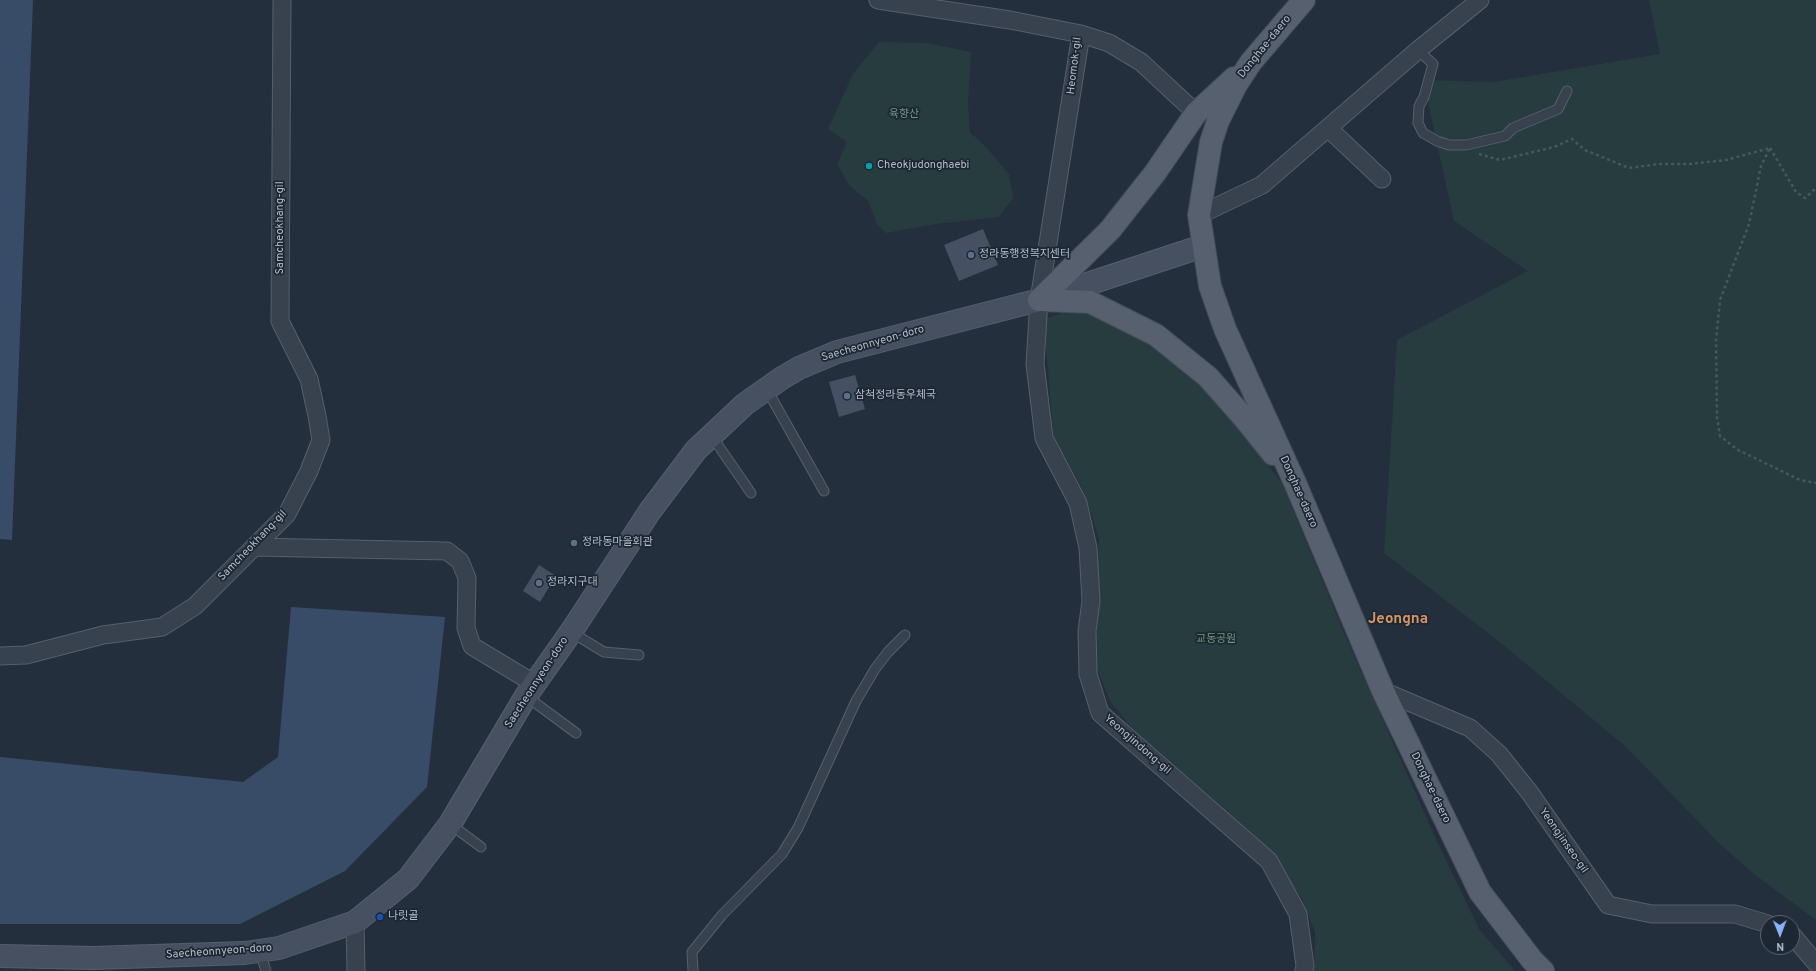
<!DOCTYPE html>
<html>
<head>
<meta charset="utf-8">
<style>
  body { margin:0 }
  #map { position:relative; width:1816px; height:971px; overflow:hidden; background:#242f3e; font-family:Overpass,sans-serif }
  canvas { display:block }
  .north { position:absolute; left:1760px; top:915px; width:40px; height:40px; box-sizing:border-box; background:#1d2633; border:1px solid #59626f; border-radius:50%; rotate:179deg; font-size:11px; font-weight:700; line-height:16px; text-align:center; color:#b4bcc9 }
  .north::after { content:''; display:block; margin:auto; width:14px; height:18px; background:#8ab4f8; clip-path:polygon(50% 0,100% 100%,50% 72%,0 100%) }
</style>
</head>
<body>
<div id="map">
<canvas width="1816" height="971"></canvas>
<div class="north">N</div>
</div>
<script>
const c = document.querySelector('canvas').getContext('2d');
c.lineJoin = 'round';
function fill(path, color) {
  c.fillStyle = color;
  c.fill(path, 'evenodd');
}
function toPath(rows) {
  const path = new Path2D();
  for (const r of rows) {
    path.moveTo(r[0], r[1]);
    for (let i = 2; i < r.length; i += 2) path.lineTo(r[i], r[i + 1]);
  }
  return path;
}
function trace(path, color, width, dash) {
  c.strokeStyle = color;
  c.lineWidth = width;
  c.lineCap = dash ? 'butt' : 'round';
  c.setLineDash(dash || []);
  c.stroke(path);
}
function write(font, color, halo, rows, align = 'center') {
  c.font = font + ' Overpass,"Noto Sans KR",sans-serif';
  c.lineWidth = 3.5;
  c.setLineDash([]);
  c.textBaseline = 'middle';
  c.strokeStyle = halo;
  c.fillStyle = color;
  for (const [text, x, y, turn = 0] of rows) {
    c.save();
    c.translate(x, y);
    c.rotate((+turn || 0) * Math.PI / 180);
    c.textAlign = isNaN(turn) ? turn : align;
    if (halo) c.strokeText(text, 0, 0);
    c.fillText(text, 0, 0);
    c.restore();
  }
}
const green = toPath([
  [1649,0,1816,0,1816,920,1754,874,1720,844,1625,746,1496,639,1384,553,1397,340,1528,271,1454,221,1423,80,1494,82,1660,54],
  [879,42,927,43,971,52,968,104,970,132,986,147,1009,174,1013,198,999,217,936,224,886,233,877,224,868,201,849,185,837,164,847,142,828,129,853,74],
  [1070,310,1098,316,1137,335,1206,386,1282,483,1342,628,1435,837,1479,929,1515,971,1314,971,1315,932,1301,897,1251,832,1132,728,1110,701,1093,658,1099,539,1085,494,1053,435,1044,319]
]);
const water = toPath([
  [0,0,33,0,12,540,0,539],
  [291,607,445,617,427,787,345,871,240,924,0,924,0,757,243,782,278,757]
]);
const building = toPath([
  [983,229,998,265,959,281,944,245],
  [855,375,865,409,839,417,829,382],
  [539,565,556,576,540,602,523,591]
]);
const path = toPath([
  [1770,148,1796,192,1805,198,1816,188],
  [1479,154,1500,160,1554,147,1572,139,1585,150,1629,168,1659,164,1689,164,1726,160,1770,148,1761,166,1749,224,1720,300,1716,341,1717,417,1720,436,1738,450,1800,480,1816,483]
]);
const lane = toPath([
  [1418,50,1433,64,1424,97,1419,106,1418,123,1423,133,1437,141,1449,145,1466,145,1505,136,1513,128,1558,109,1567,91],
  [766,388,824,491],
  [711,435,751,493],
  [571,632,604,652,639,655],
  [526,696,576,733],
  [450,824,481,847],
  [260,951,266,971],
  [693,971,692,952,722,915,782,854,798,828,856,701,875,669,888,652,905,635]
]);
const street = toPath([
  [878,0,1010,20,1081,34,1039,300,1035,364,1044,438,1078,503,1088,548,1091,601,1087,631,1088,674,1100,713,1269,861,1298,914,1305,966,1304,971],
  [1081,34,1109,43,1141,62,1196,113],
  [1328,128,1382,179],
  [1199,215,1262,185,1418,50,1480,0],
  [254,547,447,551,460,561,467,578,466,628,472,646,535,684],
  [0,656,26,655,103,635,162,627,195,606,287,514,309,471,321,440,317,416,309,379,280,321,282,0],
  [1383,691,1470,728,1499,754,1530,793,1608,905,1652,914,1735,914,1768,924],
  [355,922,356,971],
  [1792,935,1816,963]
]);
const secondary = toPath([
  [0,956,93,958,245,953,279,948,355,922,408,879,450,824,526,696,571,632,650,511,696,450,745,404,782,378,799,368,837,352,1039,300,1203,246]
]);
const primary = toPath([
  [1304,0,1251,62,1236,85,1218,121,1211,142,1199,215,1210,286,1225,329,1296,485,1383,691,1480,892,1532,960,1543,971],
  [1039,300,1090,302,1156,335,1208,377,1245,419,1273,454],
  [1039,300,1110,230,1155,173,1196,113,1234,78]
]);
const markers = [
  [869,166,4,"#0f9aa8"],
  [971,255,4,"#5c6f8a"],
  [847,396,4,"#5c6f8a"],
  [574,543,4,"#5c6f8a"],
  [539,583,4,"#5c6f8a"],
  [380,917,4,"#1a4fb4"]
];
const streetNames = [
  ["Donghae-daero",1265,47,-51],
  ["Heomok-gil",1075,66,-83],
  ["Samcheokhang-gil",281,228,-90],
  ["Saecheonnyeon-doro",873,344,-16],
  ["Donghae-daero",1298,492,66],
  ["Samcheokhang-gil",253,546,-46],
  ["Saecheonnyeon-doro",537,683,-57],
  ["Yeongjindong-gil",1137,745,41],
  ["Donghae-daero",1430,788,64],
  ["Yeongjinseo-gil",1563,841,55],
  ["Saecheonnyeon-doro",219,952,-4]
];
const parkNames = [
  ["육향산",904,115],
  ["교동공원",1216,640]
];
const poiNames = [
  ["Cheokjudonghaebi",877,166],
  ["정라동행정복지센터",979,255],
  ["삼척정라동우체국",855,396],
  ["정라동마을회관",582,543],
  ["정라지구대",547,583],
  ["나릿골",388,917]
];
const districtNames = [
  ["Jeongna",1398,620]
];
fill(green, '#263c3f');
fill(water, '#394c67');
fill(building, '#455162');
trace(lane, '#565f6c', 11);
trace(street, '#565f6c', 19);
trace(secondary, '#565f6c', 24);
trace(primary, '#414a57', 24);
trace(path, '#44595c', 2.5, [3, 3]);
trace(lane, '#38414e', 9);
trace(street, '#38414e', 17);
trace(secondary, '#465061', 22);
trace(primary, '#56606e', 22);
for (const [x, y, r, color] of markers) {
  const dot = new Path2D();
  dot.arc(x, y, r, 0, 2 * Math.PI);
  c.fillStyle = color;
  c.fill(dot);
  trace(dot, '#1d2633', 1.5);
}
write('11px', '#b4bcc9', '#1d2633', streetNames);
write('11px', '#6b9a76', '#1d2633', parkNames);
write('11px', '#b4bcc9', '#1d2633', poiNames, 'left');
write('bold 15px', '#d59563', '#1d2633', districtNames);
</script>
</body>
</html>
